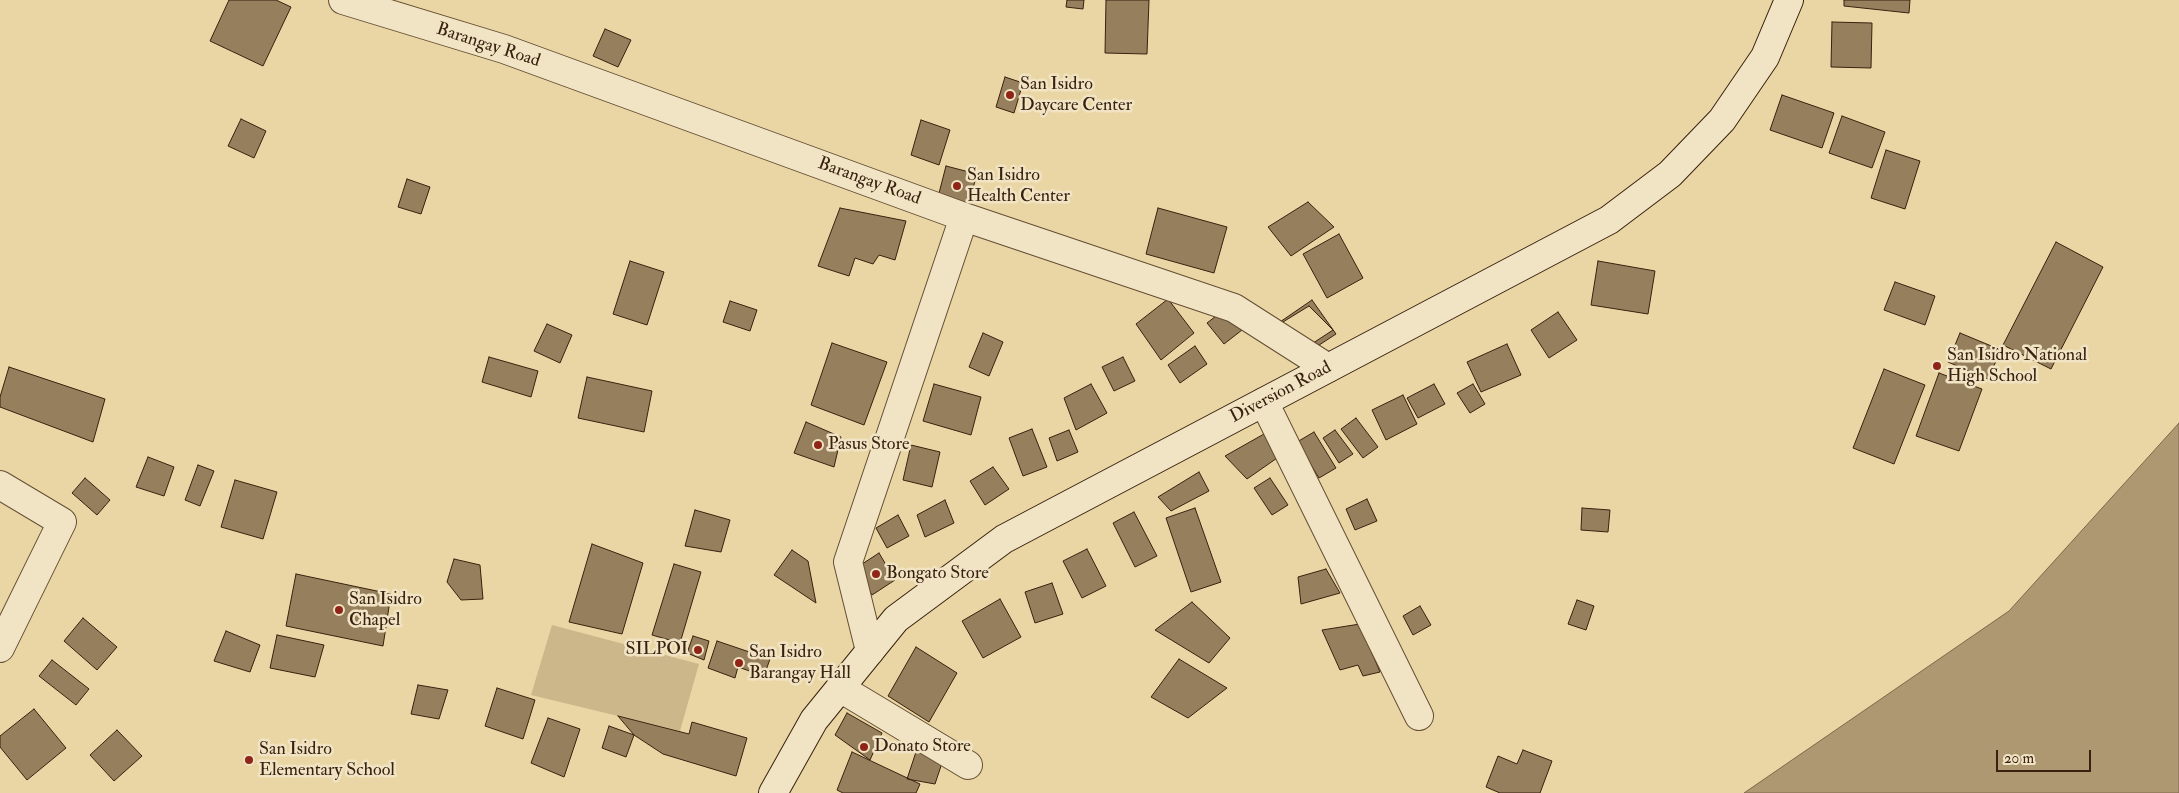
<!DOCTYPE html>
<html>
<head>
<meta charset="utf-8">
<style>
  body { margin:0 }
  #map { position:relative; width:2179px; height:793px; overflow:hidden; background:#ead6a4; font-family:"IM FELL Double Pica",serif }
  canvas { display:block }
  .scale { position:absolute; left:1996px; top:750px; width:95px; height:22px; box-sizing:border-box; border:2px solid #38210f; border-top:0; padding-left:6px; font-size:15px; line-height:18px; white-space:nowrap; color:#38210f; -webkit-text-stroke:4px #f1e4c4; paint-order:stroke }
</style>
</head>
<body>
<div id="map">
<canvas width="2179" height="793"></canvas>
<div class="scale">20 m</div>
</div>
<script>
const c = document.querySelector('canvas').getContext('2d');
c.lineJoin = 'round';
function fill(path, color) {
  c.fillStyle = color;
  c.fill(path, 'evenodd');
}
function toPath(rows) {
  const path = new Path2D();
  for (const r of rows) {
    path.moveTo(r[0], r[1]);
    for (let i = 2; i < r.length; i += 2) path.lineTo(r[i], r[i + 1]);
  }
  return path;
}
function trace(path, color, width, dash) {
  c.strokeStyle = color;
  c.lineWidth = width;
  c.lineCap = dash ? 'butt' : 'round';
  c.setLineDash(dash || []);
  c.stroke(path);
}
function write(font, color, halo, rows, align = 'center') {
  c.font = font + ' "IM FELL Double Pica",serif';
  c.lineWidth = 5;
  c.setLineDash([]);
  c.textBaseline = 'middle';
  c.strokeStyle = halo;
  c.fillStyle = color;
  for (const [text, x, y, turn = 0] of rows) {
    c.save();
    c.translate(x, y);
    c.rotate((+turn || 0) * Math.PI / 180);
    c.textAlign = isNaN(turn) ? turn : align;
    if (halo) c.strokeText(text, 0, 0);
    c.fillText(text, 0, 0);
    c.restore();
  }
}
const green = toPath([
  [552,625,699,664,680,731,531,695]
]);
const water = toPath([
  [2179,423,2179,793,1744,793,2009,611,2179,423]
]);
const building = toPath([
  [229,0,276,0,291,7,263,66,210,41,229,0],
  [1067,0,1084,0,1083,9,1066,7,1067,0],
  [1106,0,1149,0,1147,54,1105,53,1106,0],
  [1844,0,1910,0,1909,13,1844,6,1844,0],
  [1832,22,1872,23,1871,68,1831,67,1832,22],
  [605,29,631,40,618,67,593,56,605,29],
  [1005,77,1023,83,1014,113,996,107,1005,77],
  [1782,95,1834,113,1822,148,1770,130,1782,95],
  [1842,116,1885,132,1872,168,1829,153,1842,116],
  [241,119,266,131,254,158,228,146,241,119],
  [921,120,950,130,939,165,911,155,921,120],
  [1886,150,1920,161,1905,209,1871,198,1886,150],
  [946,166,977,174,968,206,938,197,946,166],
  [407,179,430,187,421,214,398,207,407,179],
  [1308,202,1334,227,1291,256,1268,227,1308,202],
  [840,208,906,221,895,260,879,255,873,264,855,258,849,276,818,266,840,208],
  [1158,208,1227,227,1214,273,1146,254,1158,208],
  [1339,234,1363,278,1327,298,1303,254,1339,234],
  [2056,242,2103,267,2051,369,2003,345,2056,242],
  [630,261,664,272,647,325,613,314,630,261],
  [1598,261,1655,271,1648,314,1591,305,1598,261],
  [1895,282,1935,296,1925,325,1884,310,1895,282],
  [1168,299,1194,333,1161,360,1136,324,1168,299],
  [1312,300,1336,334,1310,351,1277,324,1312,300],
  [730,301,757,310,750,331,723,322,730,301],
  [1309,306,1333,330,1307,347,1278,325,1309,306],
  [1225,309,1242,330,1224,344,1207,323,1225,309],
  [1558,312,1577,340,1549,358,1531,330,1558,312],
  [547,324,572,335,560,363,534,351,547,324],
  [983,333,1003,342,989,376,969,367,983,333],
  [1960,333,2001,350,1988,379,1948,362,1960,333],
  [832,343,887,362,864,425,811,405,832,343],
  [1507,344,1521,375,1481,392,1467,362,1507,344],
  [1195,346,1207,364,1180,383,1168,365,1195,346],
  [489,357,538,371,531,397,482,382,489,357],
  [1123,357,1135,381,1114,391,1102,367,1123,357],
  [9,367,105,399,93,442,0,407,0,397,9,367],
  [1884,369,1925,385,1894,464,1853,448,1884,369],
  [1939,373,1982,389,1959,451,1916,436,1939,373],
  [587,377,652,391,644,432,578,418,587,377],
  [934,384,981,397,971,435,923,421,934,384],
  [1091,384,1107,413,1076,430,1064,398,1091,384],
  [1434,384,1445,404,1418,418,1407,398,1434,384],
  [1473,384,1485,404,1470,413,1457,393,1473,384],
  [1403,395,1417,424,1386,440,1372,410,1403,395],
  [1356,418,1378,447,1363,458,1341,429,1356,418],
  [806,422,841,437,834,467,794,453,806,422],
  [1032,429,1047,467,1023,476,1009,438,1032,429],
  [1069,430,1078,452,1057,461,1049,438,1069,430],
  [1335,430,1353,454,1339,463,1323,438,1335,430],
  [1314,432,1336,468,1319,478,1297,442,1314,432],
  [1264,434,1280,456,1247,479,1225,456,1264,434],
  [911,445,940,452,932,487,903,480,911,445],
  [148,457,174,467,164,496,136,487,148,457],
  [198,465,214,471,200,506,185,500,198,465],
  [993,467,1009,489,985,505,970,481,993,467],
  [1199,472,1209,491,1171,511,1158,497,1199,472],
  [85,478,110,500,97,515,72,493,85,478],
  [1270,478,1288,505,1272,515,1254,488,1270,478],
  [235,480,277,492,263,539,221,527,235,480],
  [1367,499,1377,521,1355,530,1346,509,1367,499],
  [945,500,954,523,925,537,917,515,945,500],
  [1195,508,1221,582,1191,592,1166,518,1195,508],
  [1582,508,1610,510,1608,532,1581,530,1582,508],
  [695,510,730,520,721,552,685,546,695,510],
  [1134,512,1157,556,1135,567,1113,523,1134,512],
  [898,515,909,536,887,548,876,528,898,515],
  [592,544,643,563,622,634,569,622,592,544],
  [1087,549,1106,586,1082,598,1063,561,1087,549],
  [792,550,808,561,816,603,774,575,792,550],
  [879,553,895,580,872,595,856,568,879,553],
  [454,559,480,565,483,599,461,600,447,582,454,559],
  [674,564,701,572,680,643,652,635,674,564],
  [1326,569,1340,593,1301,604,1298,577,1326,569],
  [296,574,391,594,383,646,286,626,296,574],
  [1052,583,1063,614,1035,623,1025,592,1052,583],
  [1000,599,1021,637,983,658,962,621,1000,599],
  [1577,600,1594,606,1586,630,1568,624,1577,600],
  [1192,602,1230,638,1209,663,1155,630,1192,602],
  [1420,606,1431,625,1413,635,1403,616,1420,606],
  [83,618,117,647,97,670,64,641,83,618],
  [1360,624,1380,672,1363,676,1358,665,1340,670,1322,630,1360,624],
  [226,631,260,645,250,672,214,661,226,631],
  [277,635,324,645,315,677,270,668,277,635],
  [693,636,709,641,704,660,687,653,693,636],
  [717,641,770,659,764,676,738,667,735,678,708,668,717,641],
  [916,647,957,673,929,722,888,696,916,647],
  [1179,659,1227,688,1188,718,1151,697,1179,659],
  [52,660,89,689,76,705,39,676,52,660],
  [418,685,448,690,439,719,411,714,418,685],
  [497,688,535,700,523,739,485,726,497,688],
  [34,709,66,748,27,780,0,747,0,736,34,709],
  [847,713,882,733,870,760,835,735,847,713],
  [618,716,689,734,692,722,747,738,736,776,663,754,634,735,618,716],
  [548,718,580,729,564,777,531,763,548,718],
  [609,726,634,735,626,757,602,748,609,726],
  [117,730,142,756,114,781,90,755,117,730],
  [918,746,944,757,935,784,907,779,918,746],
  [1523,750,1552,761,1540,793,1500,793,1486,787,1498,756,1517,764,1523,750],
  [852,752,920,784,916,793,843,793,837,790,852,752]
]);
const street = toPath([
  [343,0,504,49,964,217,848,562,870,651],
  [964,217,1234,308,1328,368],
  [1264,402,1419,716],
  [0,485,62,522,0,648],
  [840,688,968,765]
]);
const secondary = toPath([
  [773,793,814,720,896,619,1004,539,1609,220,1670,174,1722,120,1765,57,1789,0]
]);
const markers = [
  [1010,95,5,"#8f2418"],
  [957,186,5,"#8f2418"],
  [1937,366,5,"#8f2418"],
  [818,445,5,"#8f2418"],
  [876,574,5,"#8f2418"],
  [339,610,5,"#8f2418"],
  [698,650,5,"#8f2418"],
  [739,663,5,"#8f2418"],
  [864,747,5,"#8f2418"],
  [249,760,5,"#8f2418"]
];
const streetNames = [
  ["Barangay Road",488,46,18],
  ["Barangay Road",869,182,20],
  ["Diversion Road",1281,393,-28]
];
const poiNames = [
  ["San Isidro",1020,85],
  ["Daycare Center",1020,106],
  ["San Isidro",967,176],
  ["Health Center",967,197],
  ["San Isidro National",1947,356],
  ["High School",1947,377],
  ["Pasus Store",828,445],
  ["Bongato Store",886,574],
  ["San Isidro",349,600],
  ["Chapel",349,621],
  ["SILPOI",688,650,"right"],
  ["San Isidro",749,653],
  ["Barangay Hall",749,674],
  ["Donato Store",874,747],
  ["San Isidro",259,750],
  ["Elementary School",259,771]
];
fill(green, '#ccb78b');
fill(water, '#ad9871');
trace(water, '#7e684a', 1);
fill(building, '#957f5c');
trace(building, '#38210f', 1);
trace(street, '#644e34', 30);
trace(secondary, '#38210f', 30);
trace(street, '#f1e4c4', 28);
trace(secondary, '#f1e4c4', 28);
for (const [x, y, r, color] of markers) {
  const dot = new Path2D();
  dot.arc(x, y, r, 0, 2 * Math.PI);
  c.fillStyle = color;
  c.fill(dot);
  trace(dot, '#f1e4c4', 2);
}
write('18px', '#38210f', '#f1e4c4', streetNames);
write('18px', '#38210f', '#f1e4c4', poiNames, 'left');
</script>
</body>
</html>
